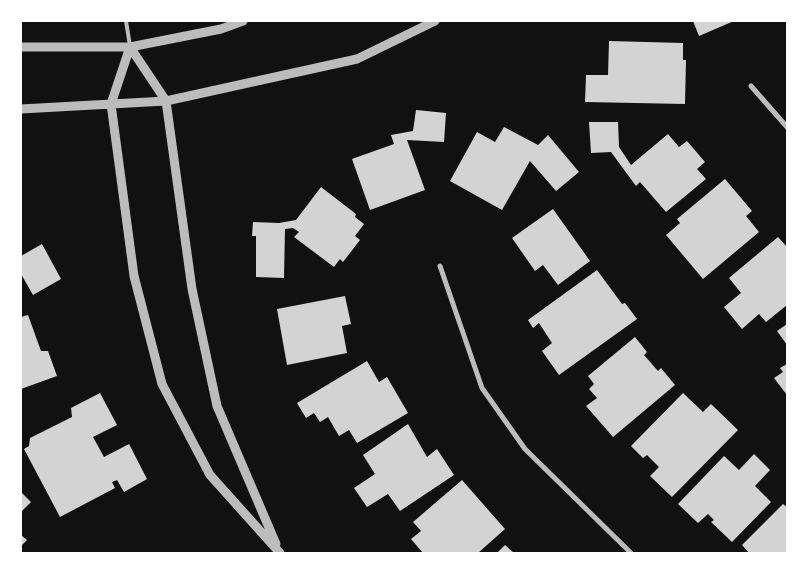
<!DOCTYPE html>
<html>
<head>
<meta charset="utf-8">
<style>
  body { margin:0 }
  #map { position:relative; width:808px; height:574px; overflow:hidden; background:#111; font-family:Signika,sans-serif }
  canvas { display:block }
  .frame { position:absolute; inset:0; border:22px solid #fff; pointer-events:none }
</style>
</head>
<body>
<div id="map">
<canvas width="808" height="574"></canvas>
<div class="frame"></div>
</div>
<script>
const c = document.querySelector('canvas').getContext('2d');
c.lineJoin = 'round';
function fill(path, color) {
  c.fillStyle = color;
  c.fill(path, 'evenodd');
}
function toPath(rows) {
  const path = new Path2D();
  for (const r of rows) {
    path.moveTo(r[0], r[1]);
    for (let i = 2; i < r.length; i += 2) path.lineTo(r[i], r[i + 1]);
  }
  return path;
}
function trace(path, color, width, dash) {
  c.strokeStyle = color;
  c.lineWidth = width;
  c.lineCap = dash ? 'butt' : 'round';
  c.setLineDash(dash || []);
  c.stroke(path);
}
const building = toPath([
  [693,21,734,21,699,36],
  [609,41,683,43,683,60,686,60,685,104,585,102,586,75,608,75],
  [416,110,446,113,444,142,407,140,425,190,370,210,352,159,394,144,391,135,413,131],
  [589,122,618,122,619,147,631,165,668,134,679,147,687,141,705,162,697,169,706,179,666,212,640,182,636,186,611,152,591,153],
  [504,127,538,145,548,135,579,172,556,191,530,161,502,210,450,181,477,132,495,142],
  [725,179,752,211,746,216,759,232,703,279,666,235,680,223,677,219],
  [321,187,356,214,355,217,364,224,355,236,360,240,343,262,340,259,334,267,294,237,299,232,293,228,285,229,284,278,256,277,256,236,252,236,253,222,279,223,296,220],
  [553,209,590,261,558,285,543,265,535,271,512,238],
  [778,237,787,247,787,305,766,322,759,314,742,329,724,307,741,293,729,278],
  [42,244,61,279,33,295,21,274,21,256],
  [597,270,622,304,625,303,637,319,559,375,542,351,552,343,539,323,533,328,528,320],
  [345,296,351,324,342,326,347,353,287,365,277,309],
  [28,315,41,351,48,351,57,376,21,389,21,317],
  [787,324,787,345,777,331],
  [635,337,647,352,644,355,658,371,661,368,675,385,613,437,586,406,597,398,589,389,594,384,588,376],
  [367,361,379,382,387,377,408,413,357,443,349,430,339,436,328,417,320,422,314,413,306,418,297,403],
  [787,364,787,395,774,378,783,372,780,368],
  [100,393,117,425,93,437,104,457,129,444,147,479,124,492,117,480,112,482,115,488,60,517,24,449,29,446,30,438,72,417,71,408],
  [683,393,703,412,711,404,738,430,672,497,650,476,659,467,647,455,643,458,631,446],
  [408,424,427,457,437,449,454,475,400,511,388,494,367,507,354,488,375,474,363,455],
  [754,454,770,470,755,486,771,502,732,542,711,522,714,520,708,514,698,523,678,504,724,456,739,470],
  [462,480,505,529,478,553,423,553,411,539,421,531,413,522],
  [21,492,31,502,21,512],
  [783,504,787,507,787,553,749,553,742,545],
  [21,535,27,540,21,546],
  [505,545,514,553,497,553]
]);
const service = toPath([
  [126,21,130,46]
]);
const minor = toPath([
  [751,86,787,127],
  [440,266,482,388,525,449,631,553]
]);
const tertiary = toPath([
  [21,47,130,47,221,29,243,21],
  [130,47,111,104,134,276,162,384,210,475,280,553],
  [130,47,166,101,192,289,217,406,276,544],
  [21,109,166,101,357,59,435,21]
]);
fill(building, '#d3d3d3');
trace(service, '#bcbcbc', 4);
trace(minor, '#bcbcbc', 5);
trace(tertiary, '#bcbcbc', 9);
</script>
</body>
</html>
